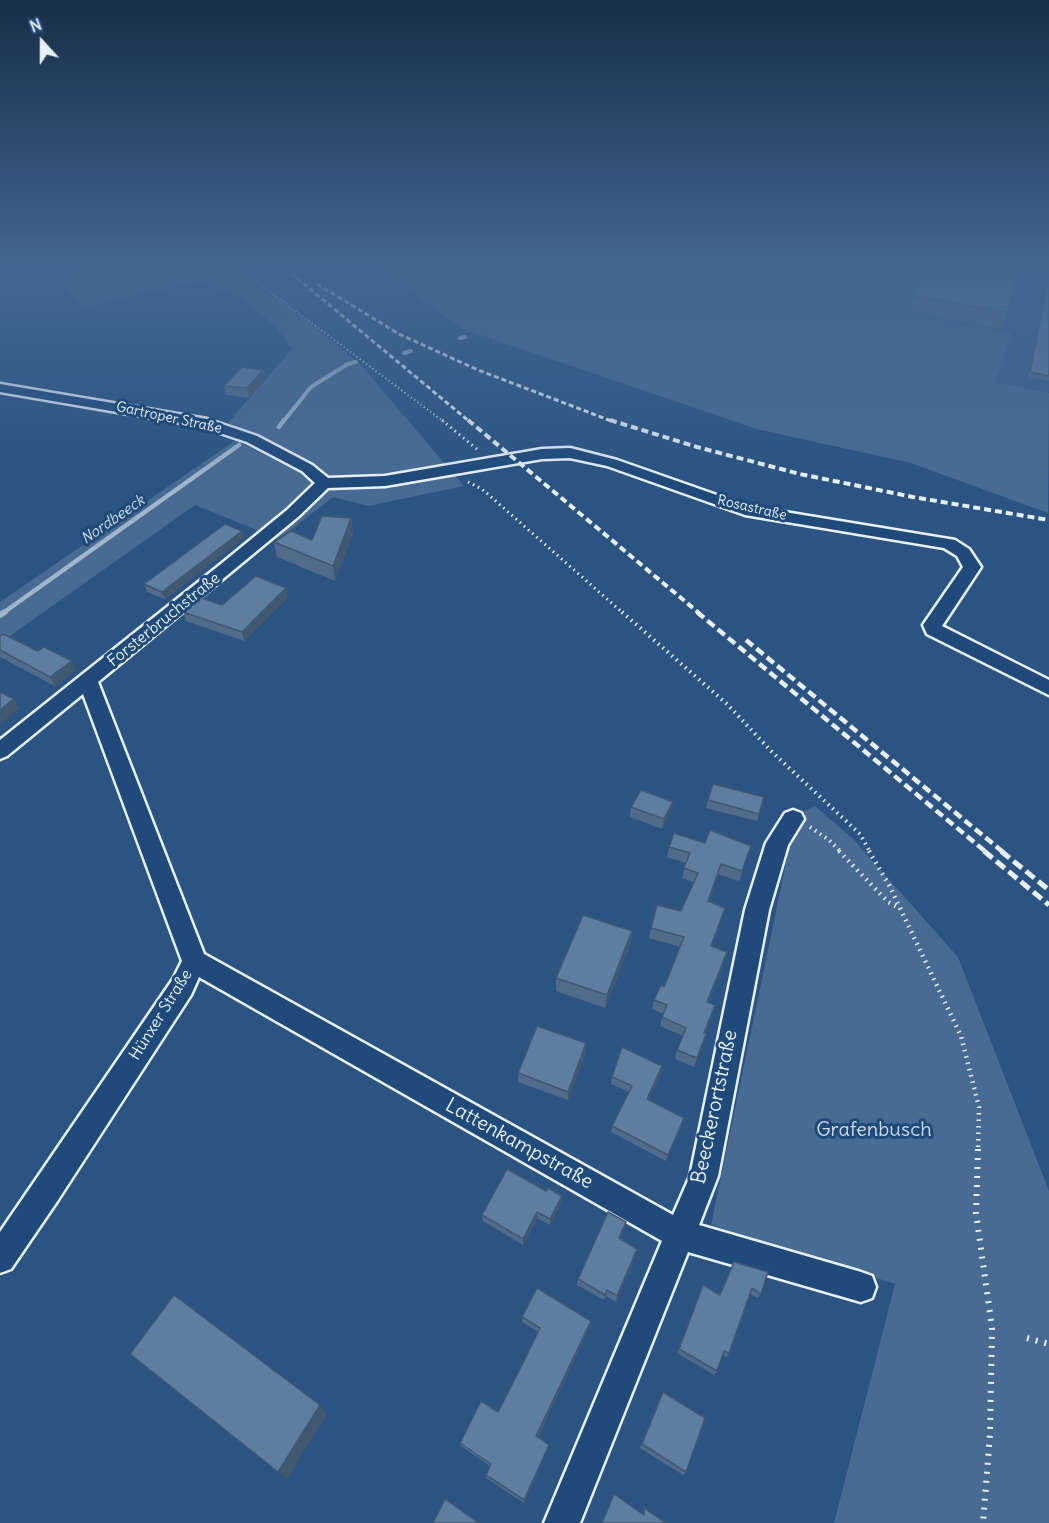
<!DOCTYPE html>
<html>
<head>
<meta charset="utf-8">
<style>
  body { margin:0 }
  #map { position:relative; width:1049px; height:1523px; overflow:hidden; background:#2b5482; font-family:Delius,sans-serif }
  canvas { display:block }
  .north { position:absolute; left:12px; top:12px; width:60px; height:60px; -webkit-text-stroke:4px #1f4a7a; paint-order:stroke; rotate:339deg; font-size:16px; font-weight:700; line-height:24px; text-align:center; color:#e8f1f8 }
  .north::after { content:''; display:block; margin:auto; width:21px; height:27px; background:#e8f1f8; clip-path:polygon(50% 0,100% 100%,50% 72%,0 100%) }
</style>
</head>
<body>
<div id="map">
<canvas width="1049" height="1523"></canvas>
<div class="north">N</div>
</div>
<script>
const c = document.querySelector('canvas').getContext('2d');
c.lineJoin = 'round';
function fill(path, color) {
  c.fillStyle = color;
  c.fill(path, 'evenodd');
}
function toPath(rows) {
  const path = new Path2D();
  for (const r of rows) {
    path.moveTo(r[0], r[1]);
    for (let i = 2; i < r.length; i += 2) path.lineTo(r[i], r[i + 1]);
  }
  return path;
}
function trace(path, color, width, dash) {
  c.strokeStyle = color;
  c.lineWidth = width;
  c.lineCap = dash ? 'butt' : 'round';
  c.setLineDash(dash || []);
  c.stroke(path);
}
function write(font, color, halo, rows, align = 'center') {
  c.font = font + ' Delius,sans-serif';
  c.lineWidth = 6;
  c.setLineDash([]);
  c.textBaseline = 'middle';
  c.strokeStyle = halo;
  c.fillStyle = color;
  for (const [text, x, y, turn = 0] of rows) {
    c.save();
    c.translate(x, y);
    c.rotate((+turn || 0) * Math.PI / 180);
    c.textAlign = isNaN(turn) ? turn : align;
    if (halo) c.strokeText(text, 0, 0);
    c.fillText(text, 0, 0);
    c.restore();
  }
}
const built = toPath([
  [924,268,1049,268,1049,393,996,382,1011,332,905,314]
]);
const green = toPath([
  [95,268,241,268,360,364,464,486,368,506,333,497,279,539,195,505,0,643,0,602,236,440,266,455,277,444,228,423,292,349,276,327,241,298,200,281,84,307,52,276],
  [378,268,924,268,906,314,1012,332,996,382,1049,393,1048,513,911,463,757,429,463,329],
  [815,806,852,838,958,957,1049,1191,1049,1523,834,1523,895,1284,711,1225,796,815]
]);
const streamFar2 = toPath([
  [460,338,465,337],
  [404,353,411,351],
  [283,422,311,387,348,364,356,362]
]);
const streamFar1 = toPath([
  [279,427,284,420],
  [3,613,239,445]
]);
const stream = toPath([
  [0,615,5,612]
]);
const pathFar4 = toPath([
  [238,268,444,422]
]);
const pathFar3 = toPath([
  [442,420,479,451],
  [468,482,482,489,623,613]
]);
const pathFar2 = toPath([
  [622,612,727,704,772,752,860,834,870,852],
  [810,827,829,840,841,852]
]);
const pathFar1 = toPath([
  [839,851,888,902,899,908],
  [869,851,889,885,961,1036,979,1107,978,1151]
]);
const path = toPath([
  [978,1149,976,1213,992,1328,990,1434,983,1523],
  [1027,1338,1049,1344]
]);
const street = toPath([
  [0,384,207,419,257,436,312,465,328,478,385,476,542,449,570,448,617,460,748,506,955,540,969,549,981,567,942,626,1049,680,1049,695,927,634,923,625,963,567,957,556,944,548,745,515,607,466,570,458,542,459,385,486,328,488,299,516,98,682,204,954,673,1215,690,1176,745,910,766,843,785,813,793,810,801,813,804,819,788,845,769,910,718,1176,699,1225,861,1272,872,1276,876,1287,872,1298,861,1302,688,1252,580,1523,544,1523,662,1241,199,977,191,995,58,1200,11,1269,0,1273,0,1232,173,979,182,961,83,694,7,756,0,759,0,740,221,564,287,510,315,483,302,471,247,442,199,426,0,392,0,384]
]);
const railFar3 = toPath([
  [285,268,470,422],
  [317,284,399,334,478,370,614,422]
]);
const railFar2 = toPath([
  [468,420,699,613],
  [610,420,697,447,800,474,913,497,1049,520]
]);
const railFar1 = toPath([
  [697,612,986,852],
  [746,640,1003,852]
]);
const rail = toPath([
  [984,851,1049,905],
  [1001,851,1049,890]
]);
const wall = toPath([
  [1049,274,1049,381,1028,377],
  [914,296,1008,312,1002,329,909,313],
  [263,370,265,380,249,398,227,395,224,386],
  [351,518,353,533,335,581,277,557,274,542,312,540],
  [244,538,165,599,147,592,144,584],
  [288,597,244,641,186,621,183,612,222,605],
  [0,636,76,670,55,686,0,657],
  [764,797,757,821,706,808,708,800],
  [631,807,671,812,662,829,630,817],
  [669,847,748,856,739,881,718,874,709,901,722,918,712,946,727,952,724,962,708,1002,712,1015,705,1034,706,1034,703,1043,694,1067,675,1059,677,1050,683,1036,660,1026,663,1014,652,1009,654,1000,664,987,680,947,649,938,651,928,681,911,694,882,682,878,686,863,667,857],
  [632,931,630,945,605,1008,556,991,556,978],
  [586,1052,568,1100,518,1082,518,1073],
  [661,1073,648,1100,682,1124,666,1161,611,1132,612,1126,629,1092,611,1084,612,1077],
  [546,1191,562,1196,561,1202,550,1225,537,1218,523,1245,483,1221,482,1215],
  [625,1229,620,1239,636,1255,616,1302,606,1296,604,1300,577,1285,578,1279],
  [734,1262,761,1294,758,1298,750,1294,729,1353,727,1357,722,1355,717,1371,714,1375,677,1353,703,1285,720,1295],
  [522,1317,591,1321,590,1326,538,1437,549,1445,548,1448,524,1503,486,1478,486,1475,490,1466,461,1446,460,1443,498,1412,523,1363,538,1332,522,1322],
  [663,1392,686,1472,683,1475,640,1448]
]);
const shadedWall = toPath([
  [263,370,265,380,249,398,247,388],
  [351,518,353,533,335,581,333,566],
  [242,531,244,538,165,599,162,592],
  [286,588,288,597,244,641,242,632],
  [72,661,76,670,55,686,50,677],
  [14,699,19,709,0,724,0,710],
  [673,802,671,812,662,829,664,819],
  [725,908,722,918,708,955,711,946],
  [632,931,630,945,605,1008,607,995],
  [727,952,724,962,704,1011,707,1002],
  [715,1005,712,1015,701,1042,704,1033],
  [586,1043,586,1052,568,1100,568,1092],
  [662,1066,661,1073,645,1106,647,1099],
  [684,1118,682,1124,666,1161,668,1155],
  [562,1196,561,1202,550,1225,550,1219],
  [537,1212,537,1218,523,1245,523,1239],
  [626,1222,625,1229,617,1245,619,1238],
  [637,1249,636,1255,616,1302,617,1296],
  [591,1321,590,1326,536,1440,536,1436],
  [320,1405,327,1414,287,1479,278,1472],
  [549,1445,548,1448,524,1503,524,1500]
]);
const building = toPath([
  [925,268,1019,268,1008,312,914,296,925,268],
  [1049,277,1049,376,1030,372,1049,277],
  [242,367,263,370,247,388,224,386,242,367],
  [322,516,351,518,333,566,274,542,291,531,312,540,322,516],
  [225,524,242,531,162,592,144,584,225,524],
  [256,576,286,588,242,632,183,612,199,597,222,605,256,576],
  [3,634,38,651,44,647,72,661,50,677,0,650,0,636,3,634],
  [0,692,14,699,0,710,0,692],
  [713,784,764,797,759,814,708,800,713,784],
  [641,790,673,802,664,819,631,807,641,790],
  [710,830,751,846,742,871,721,864,708,901,725,908,711,946,727,952,707,1002,715,1005,704,1033,706,1034,697,1058,677,1050,686,1028,662,1017,667,1005,654,1000,661,985,664,987,684,937,651,928,657,905,681,911,698,873,684,868,690,853,669,847,674,833,705,843,710,830],
  [583,915,632,931,607,995,556,978,583,915],
  [537,1026,586,1043,568,1092,518,1073,537,1026],
  [622,1047,662,1066,647,1099,684,1118,668,1155,612,1126,632,1086,612,1077,622,1047],
  [507,1169,546,1191,548,1188,562,1196,550,1219,537,1212,523,1239,482,1215,507,1169],
  [608,1212,626,1222,619,1238,637,1249,617,1296,607,1290,605,1295,578,1279,608,1212],
  [734,1262,768,1272,761,1294,752,1288,729,1353,724,1351,717,1371,679,1349,703,1285,720,1295,734,1262],
  [537,1288,591,1321,536,1436,549,1445,524,1500,486,1475,491,1464,460,1443,481,1401,498,1412,523,1363,540,1328,522,1317,537,1288],
  [174,1295,320,1405,278,1472,130,1354,174,1295],
  [663,1392,705,1418,686,1472,642,1444,663,1392],
  [614,1494,644,1515,644,1508,666,1523,602,1523,614,1494],
  [445,1499,479,1523,433,1523,445,1499]
]);
const farStreetnames = [
  ["Gartroper Straße",169,418,12],
  ["Rosastraße",752,508,13]
];
const farWaternames = [
  ["Nordbeeck",113,520,-35]
];
const streetNames = [
  ["Forsterbruchstraße",164,620,-39],
  ["Hünxer Straße",161,1015,-58]
];
const nearStreetnames = [
  ["Beeckerortstraße",715,1107,-78],
  ["Lattenkampstraße",519,1144,29]
];
const nearParknames = [
  ["Grafenbusch",874,1130]
];
fill(built, '#3a608b');
fill(green, '#476b93');
trace(streamFar2, '#a0b6cb', 4);
trace(streamFar1, '#a0b6cb', 4.5);
trace(stream, '#a0b6cb', 6);
trace(street, '#e8f1f8', 5);
trace(pathFar4, '#e8f1f8', 2, [1, 3]);
trace(pathFar3, '#e8f1f8', 3, [1.5, 4]);
trace(pathFar2, '#e8f1f8', 4, [1.5, 4.5]);
trace(pathFar1, '#e8f1f8', 4.5, [1.5, 5]);
trace(path, '#e8f1f8', 6, [2, 7]);
fill(street, '#1f4a7a');
trace(railFar3, '#e8f1f8', 3, [5, 3]);
trace(railFar2, '#e8f1f8', 4, [7, 4]);
trace(railFar1, '#e8f1f8', 4.5, [9, 4.5]);
trace(rail, '#e8f1f8', 5, [11, 5]);
fill(wall, '#506c8a');
fill(shadedWall, '#415871');
fill(building, '#5d7da1');
trace(building, '#415871', 1.5);
const sky = c.createLinearGradient(0, 0, 0, 481);
sky.addColorStop(0, '#182e48');
sky.addColorStop(0.56, '#446792');
sky.addColorStop(1, '#44679200');
c.fillStyle = sky;
c.fillRect(0, 0, 1049, 481);
write('14px', '#e8f1f8', '#1f4a7a', farStreetnames);
write('italic 15px', '#d0dde9', '#1f4a7a', farWaternames);
write('16px', '#e8f1f8', '#1f4a7a', streetNames);
write('20px', '#e8f1f8', '#1f4a7a', nearStreetnames);
write('20px', '#d0dde9', '#1f4a7a', nearParknames);
</script>
</body>
</html>
